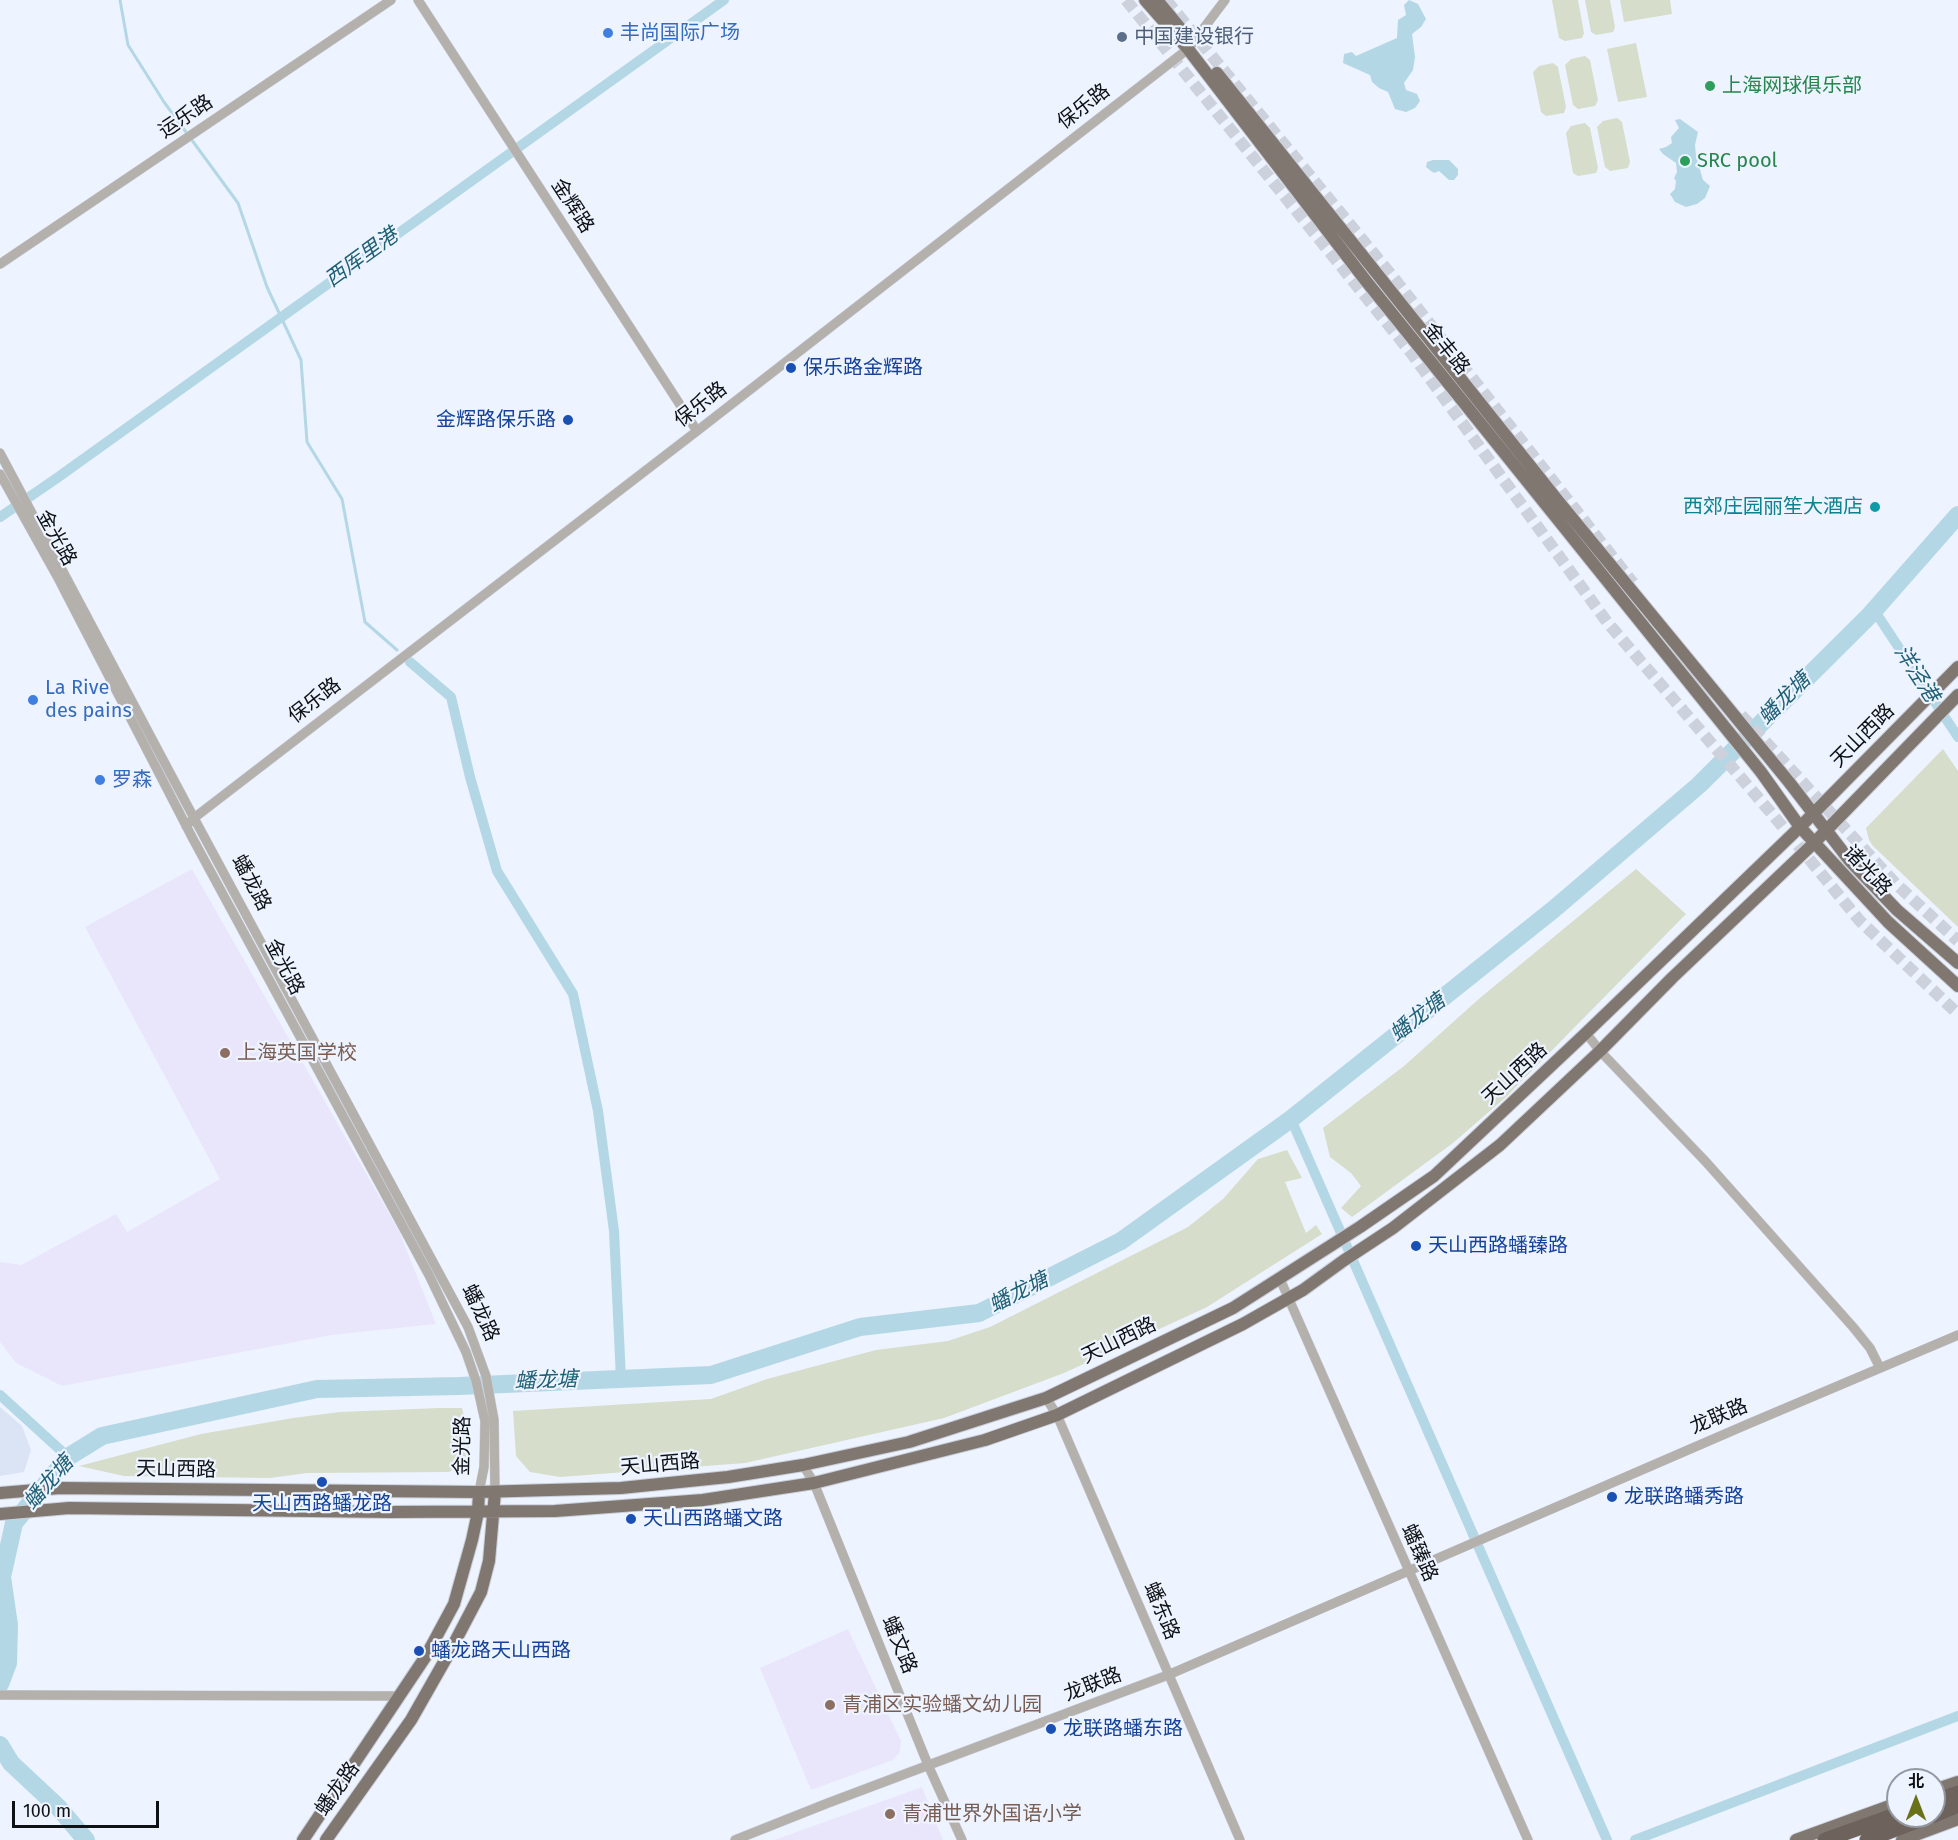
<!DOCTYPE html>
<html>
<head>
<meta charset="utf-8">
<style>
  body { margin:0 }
  #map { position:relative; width:1958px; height:1840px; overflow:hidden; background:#edf3ff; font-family:"Fira Sans","Noto Sans SC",sans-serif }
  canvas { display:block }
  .north { position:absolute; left:1886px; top:1768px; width:60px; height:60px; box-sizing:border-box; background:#edf3ff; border:2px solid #9499a1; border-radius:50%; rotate:0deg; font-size:16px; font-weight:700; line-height:24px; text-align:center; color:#0f1215 }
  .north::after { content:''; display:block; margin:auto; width:21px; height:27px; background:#6b7119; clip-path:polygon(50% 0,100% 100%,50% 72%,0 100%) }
  .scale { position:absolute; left:12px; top:1801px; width:147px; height:27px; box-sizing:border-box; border:3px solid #0f1215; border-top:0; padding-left:8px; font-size:18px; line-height:21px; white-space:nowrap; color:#0f1215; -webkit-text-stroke:4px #edf3ff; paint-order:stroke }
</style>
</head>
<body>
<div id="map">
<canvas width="1958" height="1840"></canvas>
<div class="north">北</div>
<div class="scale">100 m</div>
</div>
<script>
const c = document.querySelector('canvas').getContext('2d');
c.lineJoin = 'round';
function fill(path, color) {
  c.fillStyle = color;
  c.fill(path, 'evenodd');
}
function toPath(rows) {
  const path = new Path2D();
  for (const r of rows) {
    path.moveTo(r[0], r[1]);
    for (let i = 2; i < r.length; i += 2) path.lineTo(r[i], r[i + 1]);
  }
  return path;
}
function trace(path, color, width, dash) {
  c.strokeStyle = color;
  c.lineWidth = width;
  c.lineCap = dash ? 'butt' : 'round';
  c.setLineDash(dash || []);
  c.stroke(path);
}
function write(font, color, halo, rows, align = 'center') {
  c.font = font + ' "Fira Sans","Noto Sans SC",sans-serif';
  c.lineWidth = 4.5;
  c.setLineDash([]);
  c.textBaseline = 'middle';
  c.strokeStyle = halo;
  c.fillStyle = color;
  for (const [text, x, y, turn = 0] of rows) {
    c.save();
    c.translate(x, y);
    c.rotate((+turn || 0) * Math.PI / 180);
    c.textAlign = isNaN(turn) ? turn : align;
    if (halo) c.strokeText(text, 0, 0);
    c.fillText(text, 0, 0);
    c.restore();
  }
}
const built = toPath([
  [0,1407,22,1426,31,1450,24,1472,0,1476]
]);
const education = toPath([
  [192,869,399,1231,436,1324,332,1335,62,1386,16,1363,0,1342,0,1262,21,1265,116,1214,127,1232,220,1179,85,927],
  [848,1629,901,1741,900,1752,893,1760,811,1790,760,1668],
  [922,1787,943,1840,774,1840]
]);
const green = toPath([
  [1552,0,1578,0,1584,33,1582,38,1565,41,1559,38],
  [1585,0,1610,0,1615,27,1613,32,1596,35,1591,32],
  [1620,0,1670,0,1672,14,1624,22],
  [1636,43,1647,97,1618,102,1607,49],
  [1585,56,1590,60,1598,100,1595,106,1578,109,1573,105,1565,65,1571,59],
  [1553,63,1558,67,1566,107,1564,113,1546,116,1541,112,1533,72,1539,66],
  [1617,118,1622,122,1630,162,1628,168,1610,171,1605,167,1597,127,1603,121],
  [1585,123,1590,128,1598,168,1596,173,1578,176,1573,173,1566,133,1571,126],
  [1943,749,1958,771,1958,927,1873,846,1869,840,1866,828],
  [1636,869,1686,914,1506,1097,1453,1143,1352,1217,1341,1208,1361,1186,1351,1173,1330,1157,1323,1128,1404,1066,1480,998],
  [1287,1150,1302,1178,1285,1182,1306,1233,1316,1225,1322,1234,1207,1307,1064,1373,944,1418,745,1463,560,1477,530,1472,516,1456,513,1411,711,1399,767,1379,876,1350,948,1341,990,1327,1188,1227,1223,1199,1258,1159],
  [439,1408,462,1408,468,1431,469,1451,459,1466,449,1472,307,1473,270,1478,124,1476,79,1466,201,1434,293,1418,340,1412]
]);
const water = toPath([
  [1409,0,1418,4,1426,19,1421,27,1412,34,1415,57,1413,70,1404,83,1406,90,1417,94,1420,101,1415,108,1406,112,1395,109,1388,92,1379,88,1372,82,1370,75,1343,63,1344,54,1352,52,1356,56,1397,38,1398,20,1406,15,1404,5],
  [1680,119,1698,132,1695,145,1696,156,1703,180,1710,186,1705,198,1697,204,1686,207,1675,202,1670,194,1675,189,1676,181,1674,178,1677,172,1676,163,1663,154,1659,149,1666,147,1672,143,1671,137,1679,128,1675,120],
  [1433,160,1449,160,1458,169,1458,175,1454,180,1449,180,1439,171,1434,173,1431,171,1426,167,1427,162]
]);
const stream = toPath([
  [120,0,128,45,164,102,238,203,267,287,301,360,307,442,342,499,365,622,397,650]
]);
const canal = toPath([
  [0,517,57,478,724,0],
  [1874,610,1958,737],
  [410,662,451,697,470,777,497,871,573,994,598,1111,614,1231,621,1379],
  [1291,1119,1607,1840],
  [0,1395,68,1457],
  [1635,1840,1958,1716]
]);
const river = toPath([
  [0,1684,8,1663,9,1625,2,1577,14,1523,68,1457,102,1436,317,1389,459,1386,711,1375,860,1327,979,1313,1121,1241,1291,1119,1554,909,1699,785,1869,616,1958,515],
  [0,1745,11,1763,58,1807,86,1840]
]);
const majorTunnel = toPath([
  [1126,0,1412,354,1607,622,1773,815,1860,921,1958,1014],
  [1166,0,1393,277,1633,583],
  [1741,715,1895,883,1958,941]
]);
const minor = toPath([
  [418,0,697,431],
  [0,264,391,0],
  [0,453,194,818,468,1327,486,1376,494,1420,495,1492],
  [0,474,57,576,193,839,429,1275,466,1352,476,1381,485,1421,484,1467,479,1492],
  [186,826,194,818,697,431,1188,49,1225,0],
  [1586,1033,1600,1051,1706,1162,1853,1327,1870,1348,1880,1368],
  [1280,1279,1528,1840],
  [1046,1398,1057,1415,1240,1840],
  [803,1465,814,1483,928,1765,962,1840],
  [0,1695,398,1696],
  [735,1840,828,1803,1168,1675,1748,1424,1958,1335]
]);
const major = toPath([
  [1145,0,1188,49,1366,281,1761,772,1800,827,1888,922,1958,986],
  [1157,0,1181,29],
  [1217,73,1559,502,1789,782,1850,861,1897,910,1958,963],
  [0,1493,60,1488,479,1492,621,1488,728,1477,803,1465,909,1442,1046,1398,1233,1308,1360,1227,1434,1176,1586,1033,1800,827,1958,667],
  [0,1514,69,1508,391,1512,555,1511,703,1500,814,1483,985,1440,1057,1415,1243,1324,1303,1290,1343,1261,1393,1228,1500,1145,1600,1051,1672,978,1814,843,1958,695],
  [1934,1790,1958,1782],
  [303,1840,426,1656,454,1604,472,1540,478,1512,479,1492],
  [326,1840,411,1720,448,1655,481,1592,489,1561,495,1492],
  [1796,1840,1898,1803],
  [1902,1840,1958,1819]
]);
const highway = toPath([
  [1934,1801,1958,1793],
  [1934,1815,1958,1805],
  [1825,1840,1898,1814],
  [1867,1840,1930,1816]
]);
const markers = [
  [608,33,6,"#3f7fe0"],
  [1122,37,6,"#5c6f8a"],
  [1710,86,6,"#2e9e5b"],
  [1685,161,6,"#2e9e5b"],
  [791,368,6,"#1a4fb4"],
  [568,420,6,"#1a4fb4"],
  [1875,507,6,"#0f9aa8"],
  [33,700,6,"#3f7fe0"],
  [100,780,6,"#3f7fe0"],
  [225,1053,6,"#8d6e63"],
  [1416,1246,6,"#1a4fb4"],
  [322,1482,6,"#1a4fb4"],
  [1612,1497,6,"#1a4fb4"],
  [631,1519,6,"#1a4fb4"],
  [419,1651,6,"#1a4fb4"],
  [830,1705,6,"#8d6e63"],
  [1051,1729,6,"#1a4fb4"],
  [890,1814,6,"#8d6e63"]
];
const shopNames = [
  ["丰尚国际广场",620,33],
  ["La Rive",45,688],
  ["des pains",45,711],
  ["罗森",112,780]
];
const serviceNames = [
  ["中国建设银行",1134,37]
];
const leisureNames = [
  ["上海网球俱乐部",1722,86],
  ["SRC pool",1697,161]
];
const streetNames = [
  ["保乐路",1084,107,-38],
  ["运乐路",186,117,-34],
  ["金辉路",572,206,57],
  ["金丰路",1446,349,51],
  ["保乐路",701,405,-38],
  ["金光路",56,538,61],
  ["保乐路",315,701,-38],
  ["天山西路",1863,736,-45],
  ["诸光路",1867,871,47],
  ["蟠龙路",251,883,62],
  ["金光路",284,967,62],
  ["天山西路",1515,1074,-43],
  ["蟠龙路",480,1313,65],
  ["天山西路",1119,1341,-26],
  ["龙联路",1719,1417,-23],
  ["金光路",463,1446,-89],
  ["天山西路",660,1465,-5],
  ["天山西路",176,1470,1],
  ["蟠臻路",1419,1553,66],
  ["蟠东路",1161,1611,67],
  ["蟠文路",899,1645,68],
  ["龙联路",1093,1685,-21],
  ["蟠龙路",338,1789,-55]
];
const transitNames = [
  ["保乐路金辉路",803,368],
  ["金辉路保乐路",556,420,"right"],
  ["天山西路蟠臻路",1428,1246],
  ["龙联路蟠秀路",1624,1497],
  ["天山西路蟠龙路",322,1504,"center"],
  ["天山西路蟠文路",643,1519],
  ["蟠龙路天山西路",431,1651],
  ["龙联路蟠东路",1063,1729]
];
const cultureNames = [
  ["西郊庄园丽笙大酒店",1863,507]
];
const educationNames = [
  ["上海英国学校",237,1053],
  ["青浦区实验蟠文幼儿园",842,1705],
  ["青浦世界外国语小学",902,1814]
];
const waterNames = [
  ["西厍里港",362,258,-36],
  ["洋泾港",1916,674,57],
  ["蟠龙塘",1785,699,-45],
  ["蟠龙塘",1418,1018,-38],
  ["蟠龙塘",1019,1293,-27],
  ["蟠龙塘",546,1381,-2],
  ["蟠龙塘",49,1483,-49]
];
fill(built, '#dae4f5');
fill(education, '#e9e6fc');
fill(green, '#d6ddca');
fill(water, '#b4d7e6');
trace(stream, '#b4d7e6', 3);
trace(canal, '#b4d7e6', 10);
trace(river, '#b4d7e6', 18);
trace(majorTunnel, '#ccd1dc', 12, [12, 6]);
trace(minor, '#c9cfda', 10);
trace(major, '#c9cfda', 14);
trace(highway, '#c9cfda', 16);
trace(minor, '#b4b0ac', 9);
trace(major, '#807771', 12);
trace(highway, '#6d635c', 15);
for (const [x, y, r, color] of markers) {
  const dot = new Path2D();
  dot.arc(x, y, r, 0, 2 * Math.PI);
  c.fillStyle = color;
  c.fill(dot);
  trace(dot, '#edf3ff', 2);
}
write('20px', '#366cbe', '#edf3ff', shopNames, 'left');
write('20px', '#4e5e75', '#edf3ff', serviceNames, 'left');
write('20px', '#27864d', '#edf3ff', leisureNames, 'left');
write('20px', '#0f1215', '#edf3ff', streetNames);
write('20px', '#164399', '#edf3ff', transitNames, 'left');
write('20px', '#0d838f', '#edf3ff', cultureNames, 'right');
write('20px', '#785e54', '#edf3ff', educationNames, 'left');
write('italic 21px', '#1f6075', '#edf3ff', waterNames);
</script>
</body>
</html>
